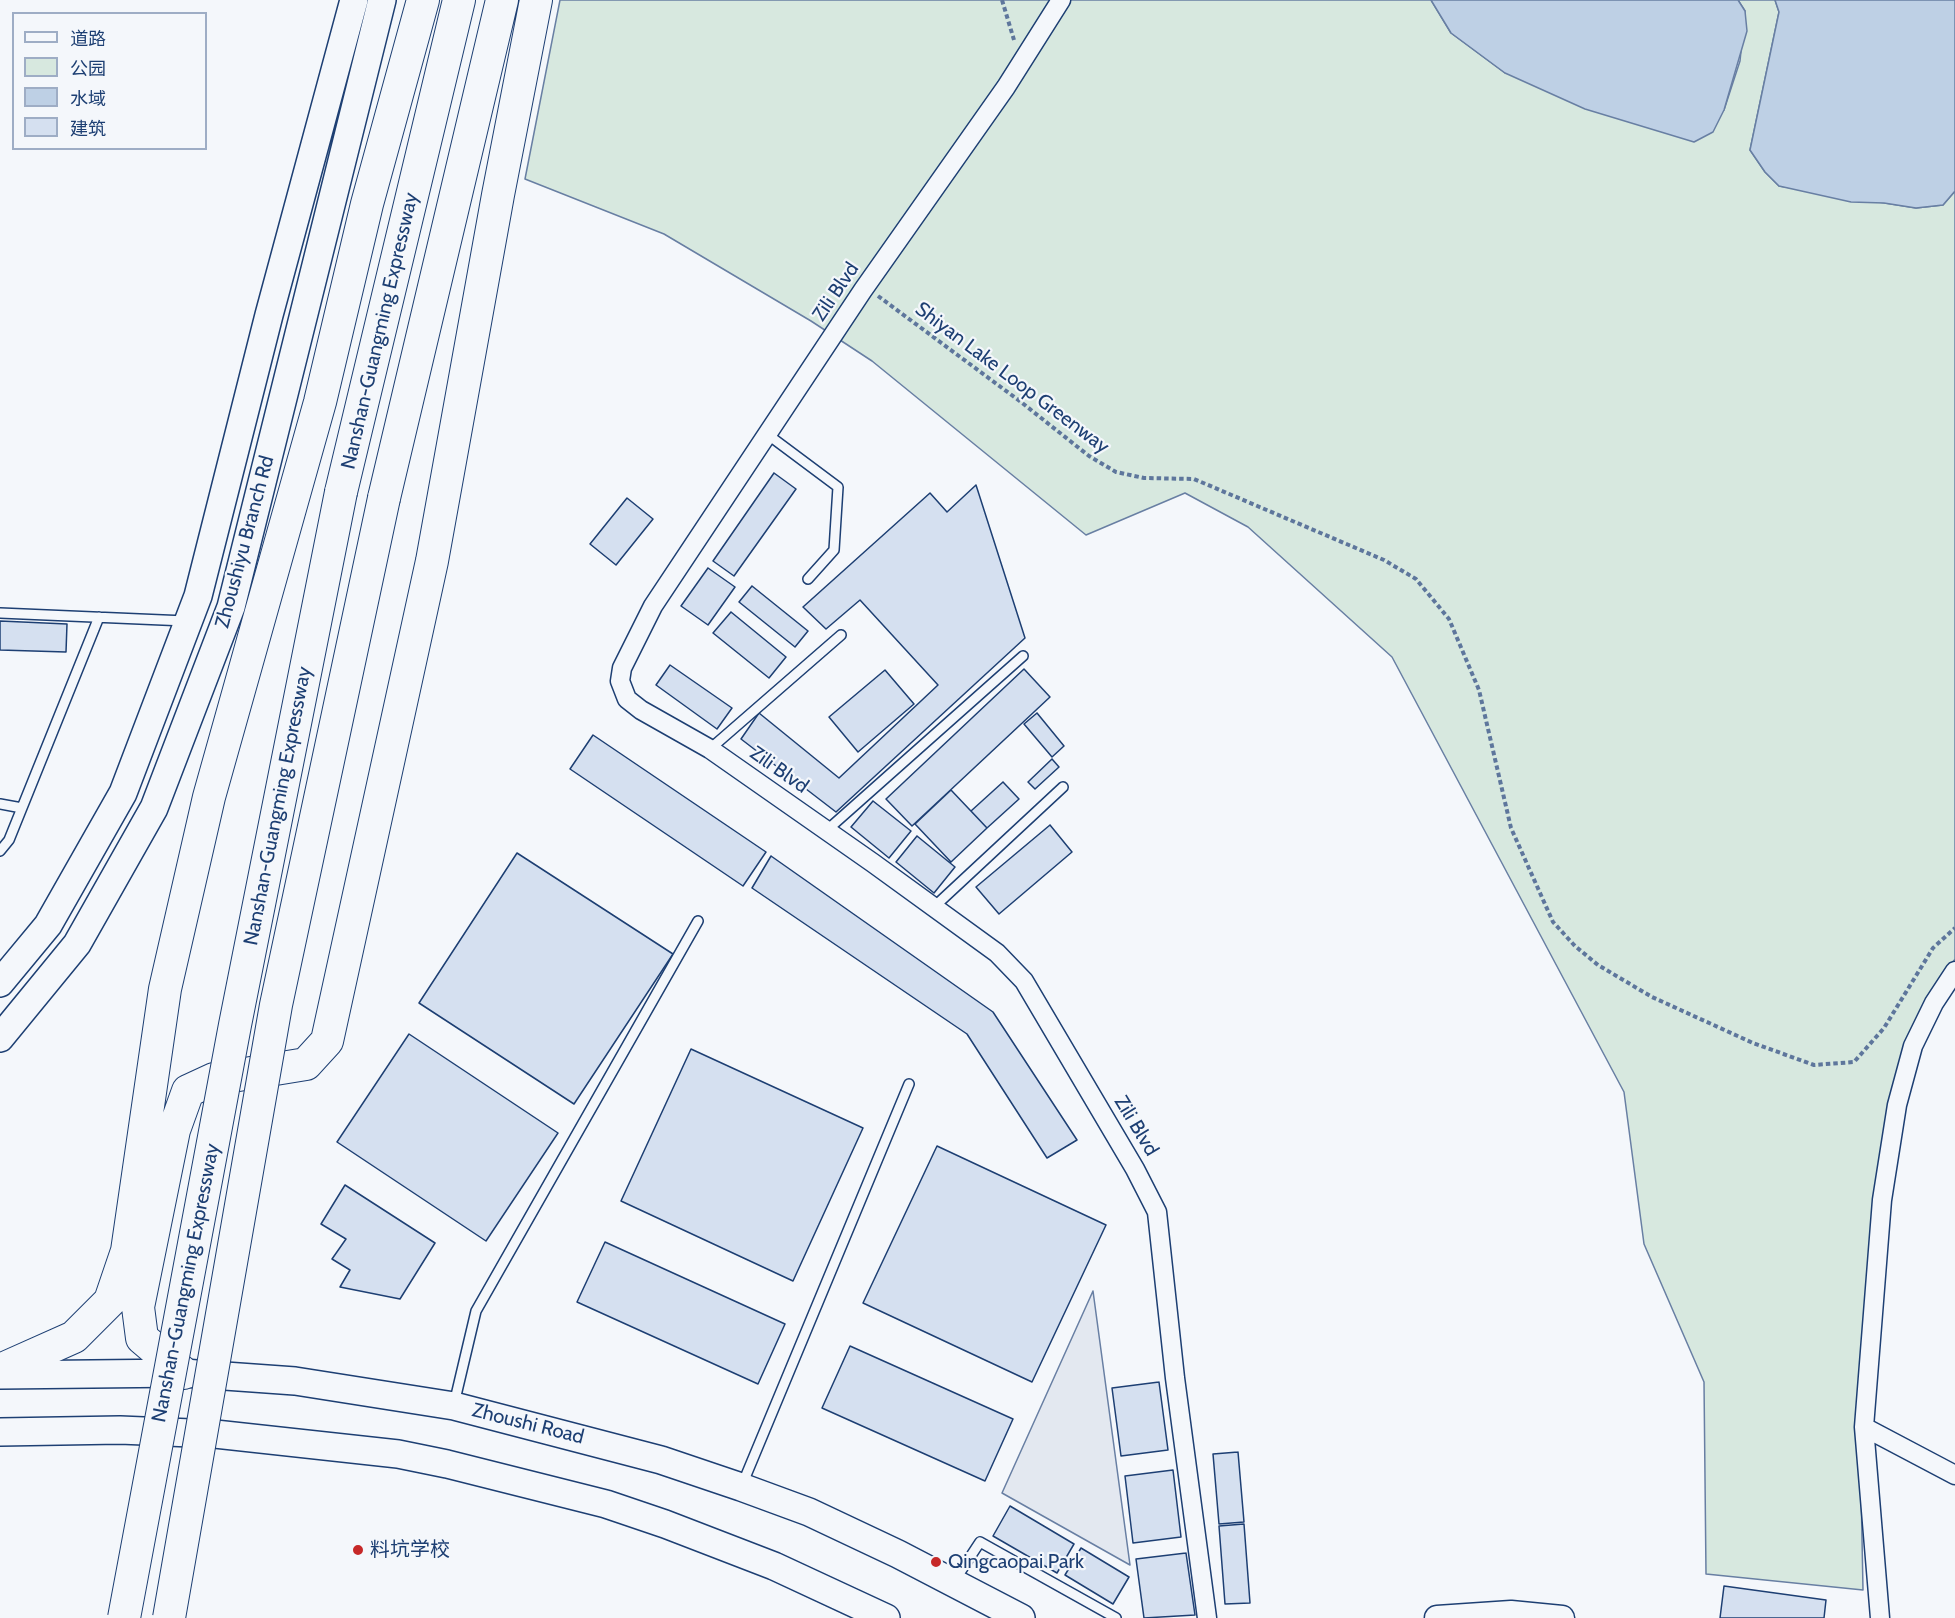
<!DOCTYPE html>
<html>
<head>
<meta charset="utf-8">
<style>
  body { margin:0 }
  #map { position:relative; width:1955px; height:1618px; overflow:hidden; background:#f4f7fb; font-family:Cabin,"Noto Sans SC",sans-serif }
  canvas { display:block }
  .legend { position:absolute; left:12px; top:12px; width:195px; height:138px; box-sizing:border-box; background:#f4f7fb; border:2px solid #9eadc5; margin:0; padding:8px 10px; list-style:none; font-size:18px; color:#1d3f73 }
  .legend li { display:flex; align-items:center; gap:12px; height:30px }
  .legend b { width:30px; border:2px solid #9eadc5 }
</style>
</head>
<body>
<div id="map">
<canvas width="1955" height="1618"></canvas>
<ul class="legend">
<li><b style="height:8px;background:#f4f7fb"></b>道路</li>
<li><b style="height:16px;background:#d7e8df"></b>公园</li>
<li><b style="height:16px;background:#bed0e5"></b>水域</li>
<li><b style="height:16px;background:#d5e0f0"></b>建筑</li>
</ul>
</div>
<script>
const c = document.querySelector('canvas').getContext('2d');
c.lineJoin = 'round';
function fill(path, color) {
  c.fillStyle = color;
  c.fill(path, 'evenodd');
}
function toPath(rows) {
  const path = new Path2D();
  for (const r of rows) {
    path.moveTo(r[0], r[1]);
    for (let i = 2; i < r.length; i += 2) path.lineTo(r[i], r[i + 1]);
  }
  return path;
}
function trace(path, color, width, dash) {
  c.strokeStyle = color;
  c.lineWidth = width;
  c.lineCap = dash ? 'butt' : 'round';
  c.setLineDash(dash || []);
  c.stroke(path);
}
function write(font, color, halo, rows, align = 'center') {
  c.font = font + ' Cabin,"Noto Sans SC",sans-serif';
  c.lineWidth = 4.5;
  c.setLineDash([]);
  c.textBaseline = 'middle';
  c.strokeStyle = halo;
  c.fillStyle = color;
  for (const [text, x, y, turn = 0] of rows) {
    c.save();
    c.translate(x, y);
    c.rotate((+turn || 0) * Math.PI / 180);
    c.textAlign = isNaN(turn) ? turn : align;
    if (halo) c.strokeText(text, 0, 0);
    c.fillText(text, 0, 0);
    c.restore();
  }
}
const green = toPath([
  [560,0,1431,0,1451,33,1505,73,1724,110,1740,61,1745,11,1738,0,1775,0,1779,12,1750,150,1765,172,1779,186,1916,208,1943,205,1955,191,1955,959,1906,1043,1861,1486,1863,1590,1706,1574,1704,1382,1644,1244,1624,1092,1392,657,1248,527,1185,493,1086,535,872,361,811,321,664,234,525,179,560,0]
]);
const parking = toPath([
  [1093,1291,1130,1565,1002,1493,1093,1291]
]);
const water = toPath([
  [1431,0,1738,0,1745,11,1747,31,1724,110,1713,132,1694,142,1585,109,1505,73,1451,33,1431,0],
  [1775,0,1955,0,1955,191,1943,205,1916,208,1884,203,1851,202,1779,186,1765,172,1750,150,1779,12,1775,0]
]);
const building = toPath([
  [774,473,796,489,734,576,713,561,774,473],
  [976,485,1025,638,836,812,741,739,759,713,839,778,938,685,860,600,826,629,803,607,930,493,947,512,976,485],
  [627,498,653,519,616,565,590,544,627,498],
  [708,568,735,587,708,625,681,606,708,568],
  [752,586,808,631,795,647,739,602,752,586],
  [731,612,786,657,769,678,713,633,731,612],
  [0,621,67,624,66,652,0,650,0,621],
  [670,665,732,708,717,729,656,685,670,665],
  [1024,669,1050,697,912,826,886,799,1024,669],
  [885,670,914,704,858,752,829,717,885,670],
  [1037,713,1064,746,1052,757,1024,724,1037,713],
  [593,735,766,852,743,886,570,769,593,735],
  [1052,759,1059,767,1035,789,1028,782,1052,759],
  [1003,782,1019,799,987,828,971,811,1003,782],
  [951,790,987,828,951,862,915,824,951,790],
  [873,801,911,831,889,858,851,827,873,801],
  [1050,825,1072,852,999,914,976,887,1050,825],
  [917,836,955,867,934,893,896,862,917,836],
  [517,853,673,954,574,1104,419,1003,517,853],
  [771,856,993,1012,1077,1140,1047,1158,967,1034,752,888,771,856],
  [409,1034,558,1133,486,1241,337,1142,409,1034],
  [691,1049,863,1128,793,1281,621,1201,691,1049],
  [937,1146,1106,1225,1032,1382,863,1303,937,1146],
  [345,1185,435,1243,400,1299,340,1287,350,1270,332,1259,346,1239,321,1224,345,1185],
  [605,1242,785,1324,758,1384,577,1302,605,1242],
  [850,1346,1013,1419,985,1481,822,1408,850,1346],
  [1159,1382,1168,1450,1121,1456,1112,1388,1159,1382],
  [1238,1452,1244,1522,1219,1524,1213,1454,1238,1452],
  [1173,1470,1181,1537,1133,1543,1125,1476,1173,1470],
  [1010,1506,1074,1544,1057,1573,993,1536,1010,1506],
  [1244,1524,1250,1603,1225,1604,1219,1526,1244,1524],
  [1081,1548,1129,1577,1113,1604,1065,1575,1081,1548],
  [1186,1553,1195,1615,1144,1618,1136,1559,1186,1553],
  [1724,1586,1826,1600,1824,1618,1720,1618,1724,1586]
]);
const path = toPath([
  [1002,0,1014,40],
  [878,296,1021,402,1089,456,1116,472,1144,478,1194,479,1384,560,1416,579,1449,619,1479,690,1511,828,1553,922,1575,946,1598,965,1652,997,1753,1043,1814,1065,1854,1062,1884,1028,1933,948,1955,928]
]);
const lane = toPath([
  [767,434,838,487,834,550,808,579],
  [0,613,186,621],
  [710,749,841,635],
  [0,804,22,808],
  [826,831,1023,656],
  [0,851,9,840,99,617],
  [934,907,1063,787],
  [454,1404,476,1311,698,921],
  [742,1485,909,1084],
  [955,1580,980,1542,1116,1618]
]);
const street = toPath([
  [1061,0,1006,87,863,290,653,606,622,668,620,681,627,699,641,710,710,749,873,863,997,953,1024,981,1135,1169,1157,1212,1175,1378,1207,1618],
  [1864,1427,1955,1475],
  [1880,1618,1864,1427,1882,1200,1897,1105,1913,1046,1934,1003,1955,971]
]);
const secondary = toPath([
  [1437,1618,1511,1613,1562,1618]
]);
const primary = toPath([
  [0,983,48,925,123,793,198,596,269,315,354,0],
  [0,1038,77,944,154,808,231,607,382,0],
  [0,1375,183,1373,295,1381,454,1406,661,1460,741,1487,809,1512,898,1554,1021,1618],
  [0,1432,120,1430,215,1434,398,1454,447,1464,606,1504,665,1524,774,1566,886,1618]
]);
const highway = toPath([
  [341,492,459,0],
  [384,498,502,0],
  [0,1370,74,1337,110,1301,127,1251,165,989,209,797,320,402,367,204,423,0],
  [183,1373,142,1338,138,1307,174,1130,188,1091,214,1079,306,1064,327,1041,432,561,498,195,536,0]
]);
const highwayBridge = toPath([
  [124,1618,235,1025,341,492],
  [169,1618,276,1005,384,498]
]);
const markers = [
  [358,1550,6,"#c62828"],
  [936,1562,6,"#c62828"]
];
const streetNames = [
  ["Zili Blvd",836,292,-56],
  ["Nanshan-Guangming Expressway",380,331,-77],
  ["Shiyan Lake Loop Greenway",1012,378,37],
  ["Zhoushiyu Branch Rd",245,542,-75],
  ["Zili Blvd",779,770,35],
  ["Nanshan-Guangming Expressway",278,806,-79],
  ["Zili Blvd",1136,1126,59],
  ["Nanshan-Guangming Expressway",186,1283,-79],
  ["Zhoushi Road",528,1424,14]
];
const poiNames = [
  ["料坑学校",370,1550],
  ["Qingcaopai Park",948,1562]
];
fill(green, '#d7e8df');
trace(green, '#687fa3', 1.5);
fill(parking, '#e3e8f0');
trace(parking, '#687fa3', 1.5);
fill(water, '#bed0e5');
trace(water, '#687fa3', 1.5);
fill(building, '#d5e0f0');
trace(building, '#1d3f73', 1.5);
trace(lane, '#1d3f73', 12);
trace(street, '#1d3f73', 21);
trace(secondary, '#1d3f73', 27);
trace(primary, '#1d3f73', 30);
trace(highway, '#1d3f73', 34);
trace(path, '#5e769c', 4, [4.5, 3]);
trace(lane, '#f4f7fb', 9);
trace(street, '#f4f7fb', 18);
trace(secondary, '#f4f7fb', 24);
trace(primary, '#f4f7fb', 27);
trace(highway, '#f4f7fb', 32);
trace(highwayBridge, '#1d3f73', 34, []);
trace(highwayBridge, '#f4f7fb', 32);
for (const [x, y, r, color] of markers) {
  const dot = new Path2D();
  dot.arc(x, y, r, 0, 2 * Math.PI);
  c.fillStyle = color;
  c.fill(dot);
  trace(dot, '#f4f7fb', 2);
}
write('20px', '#1d3f73', '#f4f7fb', streetNames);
write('20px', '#1d3f73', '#f4f7fb', poiNames, 'left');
</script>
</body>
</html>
